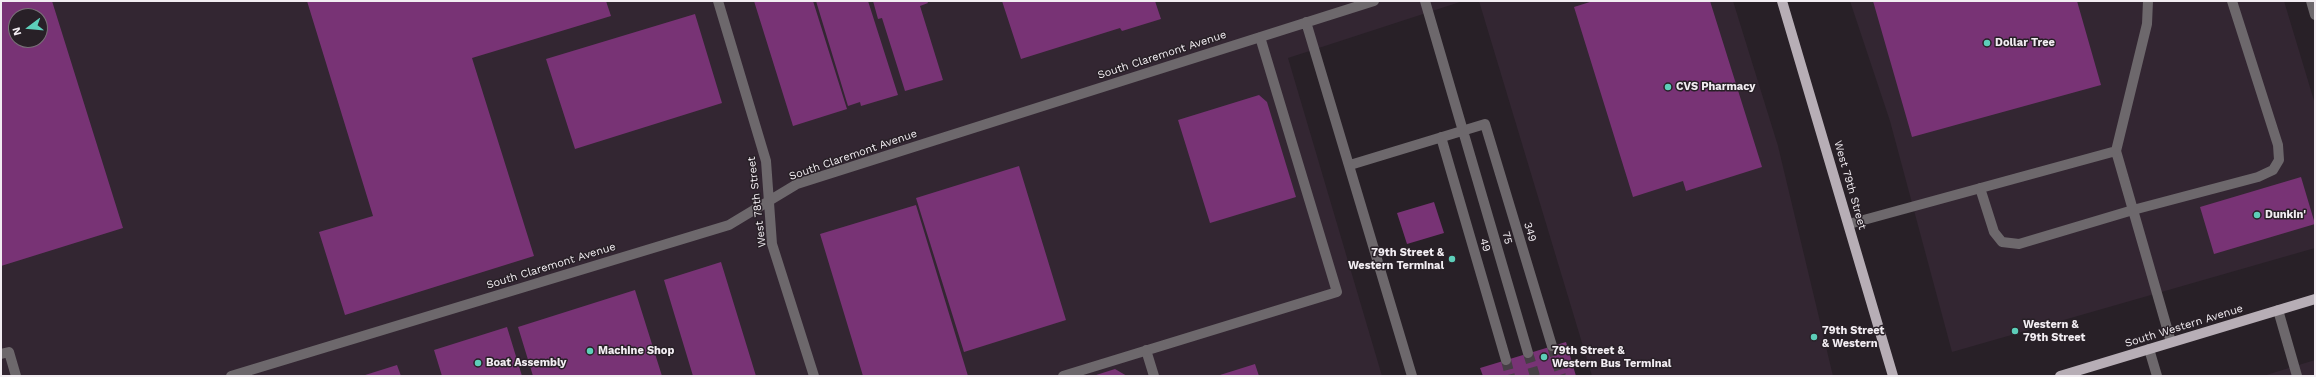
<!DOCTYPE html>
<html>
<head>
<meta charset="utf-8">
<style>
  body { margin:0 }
  #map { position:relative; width:2316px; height:377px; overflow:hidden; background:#282027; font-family:"Work Sans",sans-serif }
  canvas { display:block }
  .frame { position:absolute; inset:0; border:2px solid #f2edf2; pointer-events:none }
  .north { position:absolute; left:8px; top:8px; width:40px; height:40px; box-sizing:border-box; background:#282027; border:1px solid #797278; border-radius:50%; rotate:254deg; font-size:11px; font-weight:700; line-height:16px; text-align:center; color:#f2edf2 }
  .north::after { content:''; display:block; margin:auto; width:14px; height:18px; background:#5dceb9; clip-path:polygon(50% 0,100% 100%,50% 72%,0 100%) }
</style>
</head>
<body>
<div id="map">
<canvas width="2316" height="377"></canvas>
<div class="frame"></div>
<div class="north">N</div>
</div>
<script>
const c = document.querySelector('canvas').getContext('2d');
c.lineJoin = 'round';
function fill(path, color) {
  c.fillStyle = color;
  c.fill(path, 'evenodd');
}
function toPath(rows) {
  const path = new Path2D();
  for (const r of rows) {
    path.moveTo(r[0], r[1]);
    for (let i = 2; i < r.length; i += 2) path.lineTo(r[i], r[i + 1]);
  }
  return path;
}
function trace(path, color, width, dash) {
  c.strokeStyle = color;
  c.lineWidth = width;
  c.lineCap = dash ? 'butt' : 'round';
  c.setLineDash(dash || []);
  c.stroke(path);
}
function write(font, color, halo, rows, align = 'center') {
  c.font = font + ' "Work Sans",sans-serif';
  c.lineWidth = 3;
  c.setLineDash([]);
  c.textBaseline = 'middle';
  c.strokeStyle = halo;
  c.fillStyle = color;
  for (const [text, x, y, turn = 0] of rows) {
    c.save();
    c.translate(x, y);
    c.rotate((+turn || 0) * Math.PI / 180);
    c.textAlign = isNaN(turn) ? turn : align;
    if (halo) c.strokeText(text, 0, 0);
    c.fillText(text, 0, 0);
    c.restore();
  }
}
const built = toPath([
  [1,1,1463,1,1288,58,1382,376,1,376],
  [16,16,40,16,40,40,16,40],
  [1479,1,1733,1,1778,146,1833,376,1592,376],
  [1850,1,2284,1,2315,104,2315,248,1952,352,1890,121],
  [2315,360,2315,376,2263,376]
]);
const building = toPath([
  [1,1,52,1,123,228,1,266],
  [16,16,40,16,40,40,16,40],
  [307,1,606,1,611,16,472,58,534,256,345,315,319,232,373,216],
  [754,1,813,1,847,109,793,126],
  [816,1,868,1,898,95,861,106,860,102,848,106],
  [873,1,927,1,928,3,920,6,943,80,905,91,882,18,878,19],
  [1002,1,1155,1,1161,19,1122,31,1120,28,1021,59],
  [1593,1,1710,1,1762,167,1686,191,1683,181,1633,197,1574,7],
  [1873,1,2077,1,2101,85,1912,137],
  [695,14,722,103,575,149,546,59],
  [1259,95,1267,102,1296,197,1210,223,1178,120],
  [1019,166,1066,320,964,352,916,198],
  [2301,177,2315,224,2214,254,2200,207],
  [1434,202,1444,233,1407,244,1397,213],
  [916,205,968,376,863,376,820,234],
  [721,262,756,376,693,376,664,280],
  [635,290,662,376,533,376,518,327],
  [507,327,522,376,442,376,434,350],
  [1566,342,1576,376,1483,376,1480,368],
  [1255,364,1259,376,1220,376,1220,375],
  [397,365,401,376,362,376],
  [1115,369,1127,376,1093,376]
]);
const minorTunnel = toPath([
  [1552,346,1561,376],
  [1528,353,1535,376],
  [1506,360,1510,376]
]);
const minor = toPath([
  [718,1,766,161,772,244,814,376],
  [1425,1,1528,353],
  [2311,1,2315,15],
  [1306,22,1412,376],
  [1441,137,1506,360],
  [2116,151,2171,342],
  [1350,165,1485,124,1552,346],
  [1980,188,1994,232,2002,242,2019,244,2133,210,2258,177,2273,170,2279,160,2278,145,2232,1],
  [1849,224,2116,151,2147,24,2148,1],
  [2278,310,2297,376],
  [2149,349,2157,376],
  [1146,350,1154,376],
  [1,354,9,352,16,376],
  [231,376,729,225,797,184,1374,1],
  [1063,376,1337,292,1260,37]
]);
const major = toPath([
  [1782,1,1893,376],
  [2060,376,2315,299]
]);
const markers = [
  [1987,43,4,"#5dceb9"],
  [1668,87,4,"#5dceb9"],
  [2257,215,4,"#5dceb9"],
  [1452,259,4,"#5dceb9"],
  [2015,331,4,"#5dceb9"],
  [1814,337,4,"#5dceb9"],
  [590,351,4,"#5dceb9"],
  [1544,357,4,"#5dceb9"],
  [478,363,4,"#5dceb9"]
];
const poiNames = [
  ["Dollar Tree",1995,43],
  ["CVS Pharmacy",1676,87],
  ["Dunkin'",2265,215],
  ["79th Street &",1444,253,"right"],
  ["Western Terminal",1444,266,"right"],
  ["Western &",2023,325],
  ["79th Street",2023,338],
  ["79th Street",1822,331],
  ["& Western",1822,344],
  ["Machine Shop",598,351],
  ["79th Street &",1552,351],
  ["Western Bus Terminal",1552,364],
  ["Boat Assembly",486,363]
];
const streetNames = [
  ["South Claremont Avenue",1162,55,-18],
  ["South Claremont Avenue",853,155,-19],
  ["West 79th Street",1850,185,74],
  ["West 78th Street",757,202,-97],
  ["349",1530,232,73],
  ["75",1507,238,74],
  ["49",1485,245,74],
  ["South Claremont Avenue",551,266,-17],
  ["South Western Avenue",2184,326,-17]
];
fill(built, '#332632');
fill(building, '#783375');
trace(minorTunnel, '#463f45', 10, [10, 5]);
trace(minor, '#6d686c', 10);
trace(major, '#b7aeb6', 10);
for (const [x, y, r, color] of markers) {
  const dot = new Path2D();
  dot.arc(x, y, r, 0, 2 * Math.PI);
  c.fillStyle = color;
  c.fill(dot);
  trace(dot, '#282027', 1.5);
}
write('bold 11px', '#f2edf2', '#282027', poiNames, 'left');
write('11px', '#f2edf2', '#282027', streetNames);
</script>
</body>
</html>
